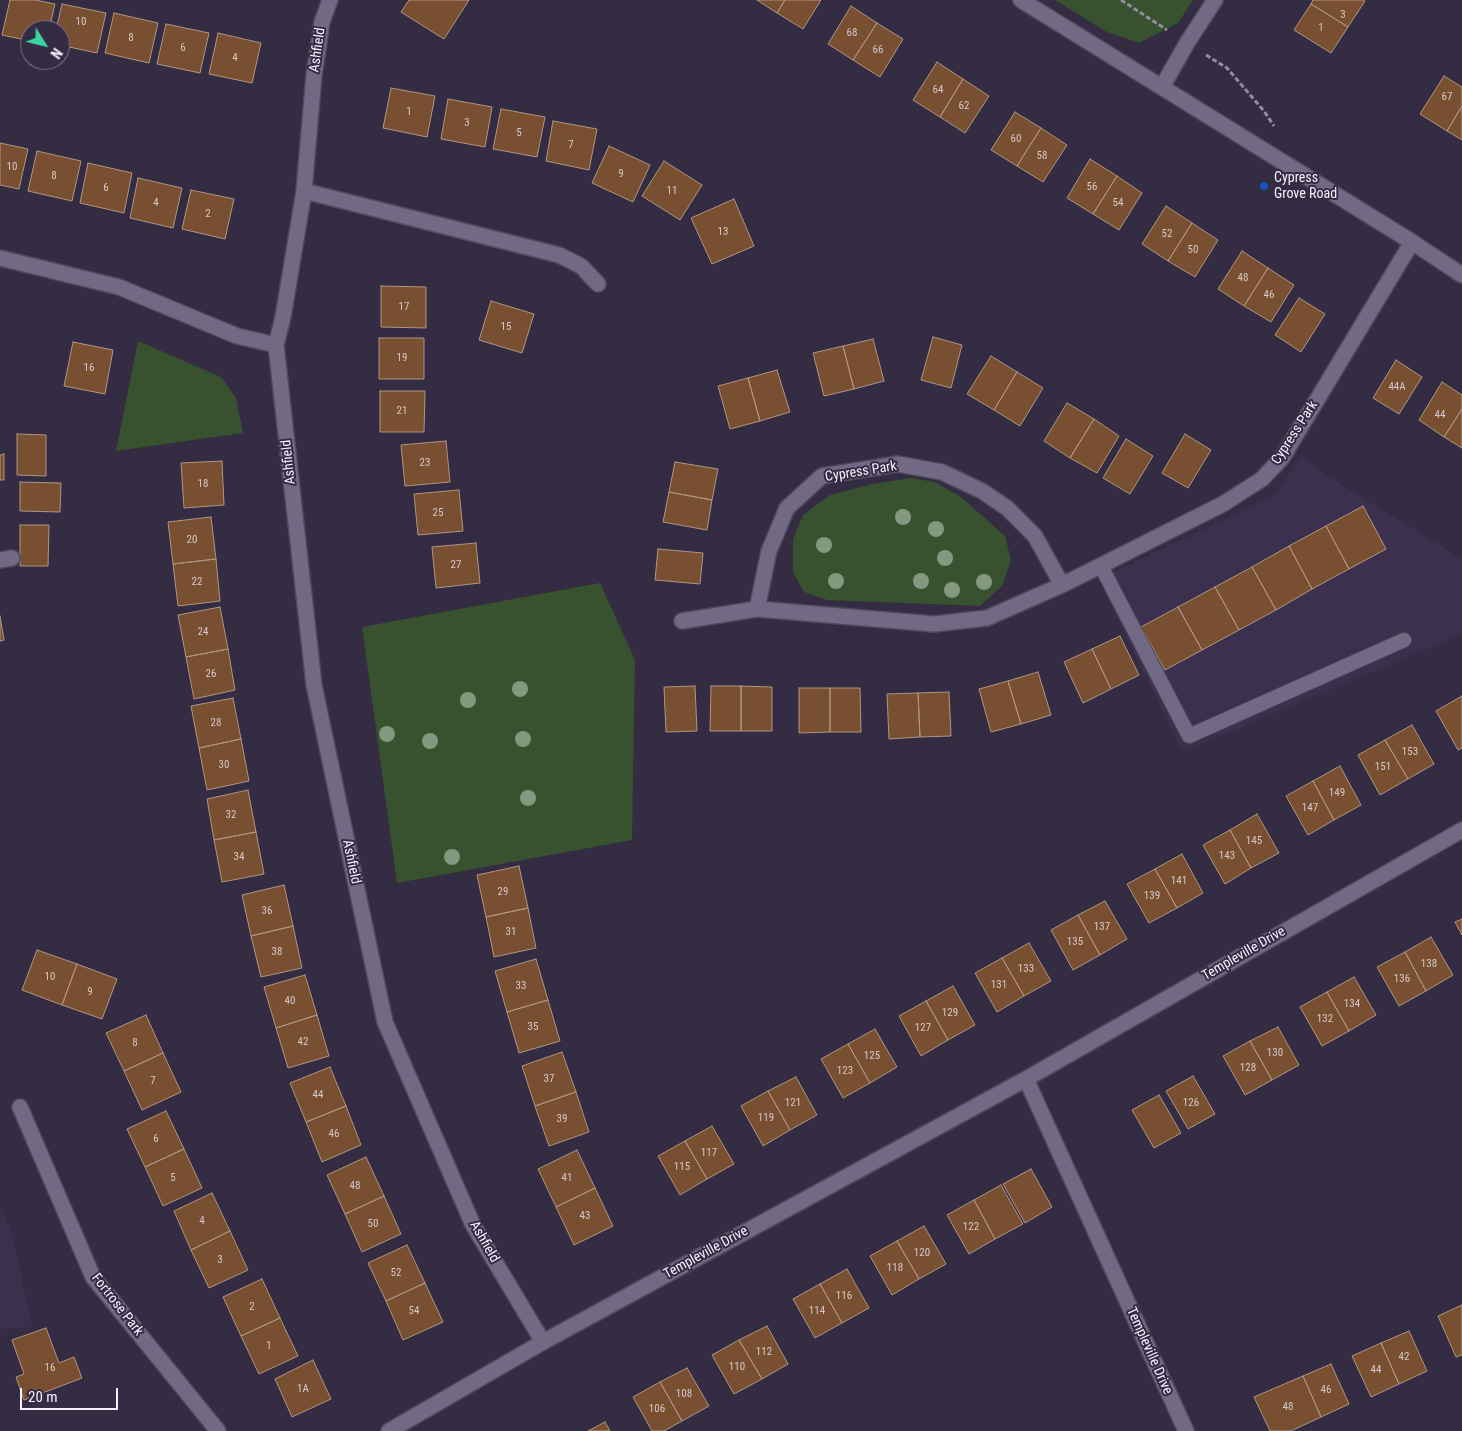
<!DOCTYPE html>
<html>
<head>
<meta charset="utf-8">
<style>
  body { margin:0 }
  #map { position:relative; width:1462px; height:1431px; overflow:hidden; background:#332c43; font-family:"Roboto Condensed",sans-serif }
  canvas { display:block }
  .north { position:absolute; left:20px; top:20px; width:50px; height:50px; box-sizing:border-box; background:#332c43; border:1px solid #817b8e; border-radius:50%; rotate:126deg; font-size:14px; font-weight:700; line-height:20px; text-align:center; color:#f5f1fe }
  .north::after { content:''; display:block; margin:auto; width:18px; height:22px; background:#3dd4a3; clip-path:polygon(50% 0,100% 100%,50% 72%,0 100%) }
  .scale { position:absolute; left:20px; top:1388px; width:98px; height:22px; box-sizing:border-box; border:2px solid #f5f1fe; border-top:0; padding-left:6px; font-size:15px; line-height:18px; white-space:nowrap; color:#f5f1fe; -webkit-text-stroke:4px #332c43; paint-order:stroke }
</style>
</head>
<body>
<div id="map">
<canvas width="1462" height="1431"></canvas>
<div class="north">N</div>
<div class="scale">20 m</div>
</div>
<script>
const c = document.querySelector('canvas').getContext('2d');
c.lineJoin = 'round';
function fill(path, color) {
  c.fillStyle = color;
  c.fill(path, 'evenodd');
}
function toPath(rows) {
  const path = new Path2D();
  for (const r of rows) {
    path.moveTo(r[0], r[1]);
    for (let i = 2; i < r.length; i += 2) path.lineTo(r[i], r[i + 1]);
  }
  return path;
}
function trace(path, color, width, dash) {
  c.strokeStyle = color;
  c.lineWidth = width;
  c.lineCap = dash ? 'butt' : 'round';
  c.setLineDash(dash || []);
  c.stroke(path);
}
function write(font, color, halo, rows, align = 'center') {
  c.font = font + ' "Roboto Condensed",sans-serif';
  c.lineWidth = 4;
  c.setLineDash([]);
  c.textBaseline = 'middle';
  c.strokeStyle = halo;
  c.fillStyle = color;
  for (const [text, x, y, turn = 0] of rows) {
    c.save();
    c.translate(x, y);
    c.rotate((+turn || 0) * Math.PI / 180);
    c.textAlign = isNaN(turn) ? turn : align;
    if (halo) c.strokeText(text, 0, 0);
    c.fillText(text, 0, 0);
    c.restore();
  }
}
const built = toPath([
  [1301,454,1324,474,1462,559,1462,634,1182,752,1105,593,1100,579,1277,494],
  [0,1204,13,1235,32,1327,0,1329]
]);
const green = toPath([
  [1055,0,1193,0,1178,23,1139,43,1107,32],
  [138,341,221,377,236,398,243,433,116,451],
  [911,478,935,482,961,497,1005,536,1011,560,1002,586,980,606,827,600,804,592,793,572,793,539,803,515,830,495,872,484],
  [600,583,635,660,632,840,397,883,362,627]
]);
const building = toPath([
  [10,0,35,0,55,4,49,30,30,30,30,41,2,35,10,0],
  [409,0,469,0,444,39,401,12,409,0],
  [757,0,785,0,777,13,757,0],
  [785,0,821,0,803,29,777,13,785,0],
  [1313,0,1363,0,1365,1,1348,27,1311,4,1313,0],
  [62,4,106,13,97,53,60,45,60,30,56,30,62,4],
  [1311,4,1348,27,1331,53,1294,30,1311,4],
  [851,6,877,23,853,60,828,44,851,6],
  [114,13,158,23,149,63,105,53,114,13],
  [877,23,903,39,880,77,853,60,877,23],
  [166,24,209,33,200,73,157,64,166,24],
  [218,33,261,43,252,83,209,74,218,33],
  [937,62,963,79,940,117,913,100,937,62],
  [1444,76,1462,87,1462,106,1447,131,1420,114,1444,76],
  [963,79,989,96,965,133,940,117,963,79],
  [391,88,435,96,427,137,383,128,391,88],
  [448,99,492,107,485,147,441,139,448,99],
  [1462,106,1462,140,1447,131,1462,106],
  [501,109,545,117,537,157,493,149,501,109],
  [1015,112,1041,128,1017,166,991,150,1015,112],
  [553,121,597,129,589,170,546,161,553,121],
  [1041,128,1067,145,1043,182,1017,166,1041,128],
  [0,143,28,149,19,189,0,185,0,143],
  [609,146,650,165,633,202,592,183,609,146],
  [37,151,81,161,72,201,28,191,37,151],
  [1090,159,1117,176,1093,214,1067,198,1090,159],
  [664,161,702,185,680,220,642,196,664,161],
  [88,163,132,173,124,213,80,203,88,163],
  [1117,176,1142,193,1119,230,1093,214,1117,176],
  [138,178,182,188,173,228,130,218,138,178],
  [191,190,234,199,225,239,182,229,191,190],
  [734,199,754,246,712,264,691,218,734,199],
  [1166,206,1192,223,1168,261,1142,244,1166,206],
  [1192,223,1218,240,1195,277,1168,261,1192,223],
  [1242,251,1268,268,1244,306,1218,289,1242,251],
  [1268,268,1294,285,1271,322,1244,306,1268,268],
  [381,286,426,287,426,328,381,327,381,286],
  [1299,298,1325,314,1301,352,1275,335,1299,298],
  [491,301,534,314,522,353,479,340,491,301],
  [933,337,962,345,951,388,921,380,933,337],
  [379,338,424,338,424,379,379,379,379,338],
  [873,339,884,381,854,389,843,346,873,339],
  [73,342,113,350,105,394,64,386,73,342],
  [843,346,854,389,824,396,813,353,843,346],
  [991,356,1017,372,994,410,967,394,991,356],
  [1396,360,1422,377,1399,414,1373,398,1396,360],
  [777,370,790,412,760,421,748,378,777,370],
  [1017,372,1043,388,1020,426,994,410,1017,372],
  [748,378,760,421,730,429,718,386,748,378],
  [1442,382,1462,395,1462,409,1444,437,1419,420,1442,382],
  [380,391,425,391,424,432,380,432,380,391],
  [1067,403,1094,419,1070,458,1044,441,1067,403],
  [1462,409,1462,448,1444,437,1462,409],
  [1094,419,1119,436,1097,473,1070,458,1094,419],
  [17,434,46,435,46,476,17,475,17,434],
  [1185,434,1211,450,1188,488,1162,473,1185,434],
  [1126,439,1153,456,1130,494,1103,478,1126,439],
  [446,441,450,482,405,486,401,445,446,441],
  [4,454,4,480,0,480,0,455,4,454],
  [222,461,224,505,184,508,181,463,222,461],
  [675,462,718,469,712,500,669,492,675,462],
  [20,482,61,483,60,512,20,511,20,482],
  [459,490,463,531,418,535,414,494,459,490],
  [669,492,712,500,707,530,663,522,669,492],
  [1363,506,1386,549,1349,569,1326,526,1363,506],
  [211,517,216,559,173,564,168,522,211,517],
  [20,525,49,525,48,566,20,566,20,525],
  [1326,526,1349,569,1312,589,1289,546,1326,526],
  [476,543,480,583,436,588,432,547,476,543],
  [1289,546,1312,589,1276,610,1252,567,1289,546],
  [658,549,703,553,700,584,655,580,658,549],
  [216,559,220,601,178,606,173,564,216,559],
  [1252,567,1276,610,1239,630,1215,587,1252,567],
  [1215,587,1239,630,1202,650,1178,607,1215,587],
  [220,607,228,649,186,657,178,615,220,607],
  [1178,607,1202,650,1165,670,1141,627,1178,607],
  [0,616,4,640,0,641,0,616],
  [1120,636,1139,675,1111,689,1092,649,1120,636],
  [228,649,235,690,194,699,186,657,228,649],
  [1092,649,1111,689,1083,703,1064,662,1092,649],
  [1038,672,1051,715,1021,724,1008,681,1038,672],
  [1008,681,1021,724,991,732,979,689,1008,681],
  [695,686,697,731,666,732,664,687,695,686],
  [711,686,741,686,741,731,710,731,711,686],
  [741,686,772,687,772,731,741,731,741,686],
  [799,688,830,688,830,732,799,733,799,688],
  [830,688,860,688,861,732,830,732,830,688],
  [949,692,951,736,920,737,918,693,949,692],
  [918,693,920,737,889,739,887,694,918,693],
  [1462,696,1462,748,1458,750,1436,711,1462,696],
  [233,698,241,739,199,748,191,706,233,698],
  [1412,725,1434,764,1408,779,1385,740,1412,725],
  [241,739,249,781,207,790,199,748,241,739],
  [1385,740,1408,779,1380,795,1358,755,1385,740],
  [1340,766,1361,805,1334,820,1313,781,1340,766],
  [1313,781,1334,820,1308,835,1286,796,1313,781],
  [248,790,256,832,214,840,207,799,248,790],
  [1257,814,1279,853,1251,868,1230,830,1257,814],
  [1230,830,1251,868,1225,884,1203,845,1230,830],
  [256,832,264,874,222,882,214,840,256,832],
  [1182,854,1203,893,1177,908,1155,869,1182,854],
  [519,866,528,908,486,917,477,875,519,866],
  [1155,869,1177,908,1149,923,1127,884,1155,869],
  [284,885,293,926,251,936,242,895,284,885],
  [1105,901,1127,939,1100,955,1078,915,1105,901],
  [528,908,536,948,494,957,486,917,528,908],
  [1078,915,1100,955,1073,970,1051,930,1078,915],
  [1462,919,1462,935,1455,922,1462,919],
  [293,926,302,968,261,977,251,936,293,926],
  [1431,937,1453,975,1426,991,1405,952,1431,937],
  [1029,943,1051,981,1024,996,1002,958,1029,943],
  [37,950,77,964,62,1005,22,990,37,950],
  [1405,952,1426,991,1399,1006,1377,967,1405,952],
  [1002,958,1024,996,997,1012,975,973,1002,958],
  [536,959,548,1000,507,1012,495,971,536,959],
  [77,964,117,979,102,1019,62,1005,77,964],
  [305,975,317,1015,276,1028,264,987,305,975],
  [1354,977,1376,1015,1349,1031,1327,992,1354,977],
  [953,986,975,1025,948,1040,926,1001,953,986],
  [1327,992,1349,1031,1322,1046,1300,1007,1327,992],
  [548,1000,560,1041,519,1053,507,1012,548,1000],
  [926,1001,948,1040,921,1056,899,1016,926,1001],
  [146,1015,163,1053,124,1071,106,1033,146,1015],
  [317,1015,329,1056,288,1068,276,1028,317,1015],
  [1278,1027,1299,1065,1272,1080,1250,1041,1278,1027],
  [875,1029,897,1067,870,1083,848,1044,875,1029],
  [1250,1041,1272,1080,1245,1095,1223,1056,1250,1041],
  [848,1044,870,1083,843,1098,821,1059,848,1044],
  [562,1052,576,1092,535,1106,522,1066,562,1052],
  [163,1053,181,1092,142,1110,124,1071,163,1053],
  [330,1067,346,1106,306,1122,290,1083,330,1067],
  [1193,1076,1215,1114,1188,1129,1166,1091,1193,1076],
  [796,1077,817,1115,790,1130,768,1091,796,1077],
  [768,1091,790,1130,763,1146,741,1106,768,1091],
  [576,1092,589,1132,549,1146,535,1106,576,1092],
  [1159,1095,1181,1133,1154,1148,1132,1110,1159,1095],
  [346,1106,361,1145,322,1162,306,1122,346,1106],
  [166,1111,184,1149,145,1167,127,1129,166,1111],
  [712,1126,734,1164,707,1179,685,1141,712,1126],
  [685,1141,707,1179,680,1195,658,1156,685,1141],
  [184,1149,202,1188,163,1206,145,1167,184,1149],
  [577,1150,595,1188,556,1207,538,1169,577,1150],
  [366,1157,384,1196,345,1214,327,1175,366,1157],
  [1031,1169,1052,1207,1025,1223,1003,1184,1031,1169],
  [1001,1185,1023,1224,995,1239,974,1200,1001,1185],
  [595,1188,613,1226,574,1245,556,1207,595,1188],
  [212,1193,230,1231,191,1250,174,1211,212,1193],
  [384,1196,401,1234,362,1252,345,1214,384,1196],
  [974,1200,995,1239,969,1254,947,1215,974,1200],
  [924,1226,946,1264,919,1279,897,1241,924,1226],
  [230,1231,248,1270,209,1288,191,1250,230,1231],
  [897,1241,919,1279,892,1295,870,1256,897,1241],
  [407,1245,425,1283,386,1301,368,1263,407,1245],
  [847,1269,869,1308,842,1323,820,1284,847,1269],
  [262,1279,280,1318,241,1336,223,1297,262,1279],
  [425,1283,443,1322,403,1340,386,1301,425,1283],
  [820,1284,842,1323,815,1338,793,1299,820,1284],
  [1462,1305,1462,1355,1456,1357,1438,1316,1462,1305],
  [280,1318,298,1356,259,1374,241,1336,280,1318],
  [767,1326,788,1364,762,1379,739,1340,767,1326],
  [46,1328,59,1363,74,1357,82,1378,24,1400,16,1377,24,1374,12,1340,46,1328],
  [1409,1331,1427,1371,1399,1384,1381,1343,1409,1331],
  [739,1340,762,1379,734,1394,712,1355,739,1340],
  [1381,1343,1399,1384,1371,1397,1352,1356,1381,1343],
  [313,1360,331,1399,292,1417,275,1379,313,1360],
  [1331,1364,1349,1404,1321,1417,1303,1376,1331,1364],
  [687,1368,709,1406,682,1421,660,1382,687,1368],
  [1303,1376,1321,1417,1291,1431,1270,1431,1254,1397,1303,1376],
  [660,1382,682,1421,664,1431,652,1431,633,1397,660,1382],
  [605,1422,610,1431,588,1431,605,1422]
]);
const path = toPath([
  [1121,0,1167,30],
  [1206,55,1227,68,1264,111,1274,126]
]);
const service = toPath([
  [1101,566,1189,736,1404,640]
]);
const minor = toPath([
  [330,0,322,22,314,75,304,191,283,317,276,345,314,685,385,1022,473,1225,543,1342],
  [1162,87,1187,43,1215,0],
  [304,191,559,255,581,266,598,284],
  [0,258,119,287,237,336,276,345],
  [0,560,12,558],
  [757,609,769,551,787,508,822,476,898,464,942,472,982,491,1007,508,1035,536,1062,585],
  [682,621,757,609,934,624,987,618,1062,585,1223,504,1262,479,1282,458,1412,242],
  [1026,1079,1186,1431],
  [20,1107,93,1277,218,1431],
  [389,1431,543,1342,1026,1079,1462,830]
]);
const secondary = toPath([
  [1021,0,1412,242,1462,275]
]);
const trees = [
  [903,517],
  [936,529],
  [824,545],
  [945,558],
  [836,581],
  [921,581],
  [984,582],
  [952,590],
  [520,689],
  [468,700],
  [387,734],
  [523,739],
  [430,741],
  [528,798],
  [452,857]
];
const markers = [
  [1264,186,5,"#1a4fb4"]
];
const numberNames = [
  ["3",1343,15],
  ["10",81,22],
  ["1",1321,28],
  ["68",852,33],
  ["8",131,38],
  ["6",183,48],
  ["66",878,50],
  ["4",235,58],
  ["64",938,90],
  ["67",1447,97],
  ["62",964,106],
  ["1",409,112],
  ["3",467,123],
  ["5",519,133],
  ["60",1016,139],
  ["7",571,145],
  ["58",1042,156],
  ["10",12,167],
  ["9",621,174],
  ["8",54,176],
  ["56",1092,187],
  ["6",106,188],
  ["11",672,191],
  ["4",156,203],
  ["54",1118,203],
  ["2",208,214],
  ["13",723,232],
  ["52",1167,234],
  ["50",1193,250],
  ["48",1243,278],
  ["46",1269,295],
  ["17",404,307],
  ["15",506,327],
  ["19",402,358],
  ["16",89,368],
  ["44A",1397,387],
  ["21",402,411],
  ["44",1440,415],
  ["23",425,463],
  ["18",203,484],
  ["25",438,513],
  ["20",192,540],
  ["27",456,565],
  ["22",197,582],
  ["24",203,632],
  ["26",211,674],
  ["28",216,723],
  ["153",1410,752],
  ["30",224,765],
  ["151",1383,767],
  ["149",1337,793],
  ["147",1310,808],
  ["32",231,815],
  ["145",1254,841],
  ["143",1227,856],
  ["34",239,857],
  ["141",1179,881],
  ["29",503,892],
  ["139",1152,896],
  ["36",267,911],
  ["137",1102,927],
  ["31",511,932],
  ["135",1075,942],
  ["38",277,952],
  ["138",1429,964],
  ["133",1026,969],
  ["10",50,977],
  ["136",1402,979],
  ["131",999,985],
  ["33",521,986],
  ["9",90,992],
  ["40",290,1001],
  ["134",1352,1004],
  ["129",950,1013],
  ["132",1325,1019],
  ["35",533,1027],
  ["127",923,1028],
  ["42",303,1042],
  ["8",135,1043],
  ["130",1275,1053],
  ["125",872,1056],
  ["128",1248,1068],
  ["123",845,1071],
  ["37",549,1079],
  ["7",153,1081],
  ["44",318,1095],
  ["121",793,1103],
  ["126",1191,1103],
  ["119",766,1118],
  ["39",562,1119],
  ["46",334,1134],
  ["6",156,1139],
  ["117",709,1153],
  ["115",682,1167],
  ["5",173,1178],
  ["41",567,1178],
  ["48",355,1186],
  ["43",585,1216],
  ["4",202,1221],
  ["50",373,1224],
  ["122",971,1227],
  ["120",922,1253],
  ["3",220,1260],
  ["118",895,1268],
  ["52",396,1273],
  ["116",844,1296],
  ["2",252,1307],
  ["54",414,1311],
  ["114",817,1311],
  ["1",269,1346],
  ["112",764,1352],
  ["42",1404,1357],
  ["110",737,1367],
  ["16",50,1368],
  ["44",1376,1370],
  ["1A",303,1389],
  ["46",1326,1390],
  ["108",684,1394],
  ["48",1288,1407],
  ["106",657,1409]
];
const streetNames = [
  ["Ashfield",318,50,-82],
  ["Cypress Park",1295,433,-57],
  ["Ashfield",289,462,-96],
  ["Cypress Park",861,472,-9],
  ["Ashfield",351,862,78],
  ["Templeville Drive",1244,954,-30],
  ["Ashfield",484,1242,60],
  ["Templeville Drive",706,1253,-29],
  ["Fortrose Park",117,1305,52],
  ["Templeville Drive",1149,1351,66]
];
const poiNames = [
  ["Cypress",1274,178],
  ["Grove Road",1274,194]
];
fill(built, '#3b314f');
fill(green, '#38512f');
fill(building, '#784f30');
trace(building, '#b19683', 1);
trace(service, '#4f495c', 16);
trace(minor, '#4f495c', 18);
trace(secondary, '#4f495c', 18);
trace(path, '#918c9e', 3, [5, 2.5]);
trace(service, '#726a85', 14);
trace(minor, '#726a85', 15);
trace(secondary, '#726a85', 15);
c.fillStyle = '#829980';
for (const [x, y] of trees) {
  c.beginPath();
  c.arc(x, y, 8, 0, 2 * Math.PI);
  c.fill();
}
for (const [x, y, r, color] of markers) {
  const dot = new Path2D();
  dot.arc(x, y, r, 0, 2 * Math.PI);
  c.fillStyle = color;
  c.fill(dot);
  trace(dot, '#332c43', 2);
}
write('11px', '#d6c8ca', null, numberNames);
write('14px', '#f5f1fe', '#332c43', streetNames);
write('14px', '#f5f1fe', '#332c43', poiNames, 'left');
</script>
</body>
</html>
